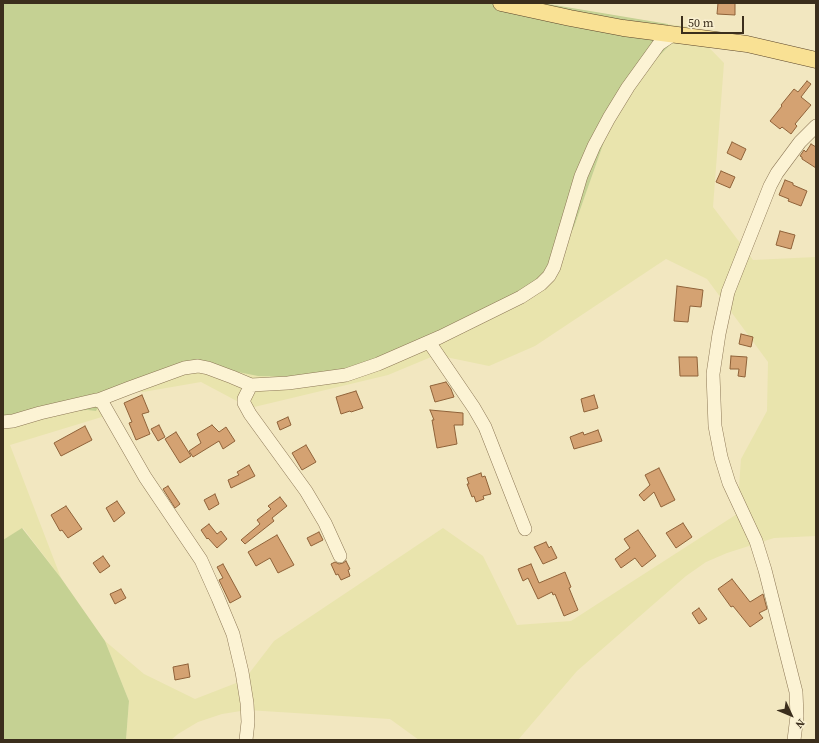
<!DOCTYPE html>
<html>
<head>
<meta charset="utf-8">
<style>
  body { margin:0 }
  #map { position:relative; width:819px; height:743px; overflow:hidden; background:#f2e7c0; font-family:"Source Serif 4",serif }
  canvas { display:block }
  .frame { position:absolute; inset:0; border:4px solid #3b2e1c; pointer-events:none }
  .north { position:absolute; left:771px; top:695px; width:40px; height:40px; -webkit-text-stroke:3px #f9f0d1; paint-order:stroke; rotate:134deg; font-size:11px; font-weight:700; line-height:16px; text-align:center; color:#3b2e1c }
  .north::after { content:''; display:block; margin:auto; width:14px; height:18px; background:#3b2e1c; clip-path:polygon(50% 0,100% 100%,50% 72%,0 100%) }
  .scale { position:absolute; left:681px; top:16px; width:63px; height:18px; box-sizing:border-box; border:2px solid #3b2e1c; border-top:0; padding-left:5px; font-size:12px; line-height:14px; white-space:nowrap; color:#3b2e1c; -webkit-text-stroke:3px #f9f0d1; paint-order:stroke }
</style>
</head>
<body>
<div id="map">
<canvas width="819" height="743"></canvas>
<div class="frame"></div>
<div class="north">N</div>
<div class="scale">50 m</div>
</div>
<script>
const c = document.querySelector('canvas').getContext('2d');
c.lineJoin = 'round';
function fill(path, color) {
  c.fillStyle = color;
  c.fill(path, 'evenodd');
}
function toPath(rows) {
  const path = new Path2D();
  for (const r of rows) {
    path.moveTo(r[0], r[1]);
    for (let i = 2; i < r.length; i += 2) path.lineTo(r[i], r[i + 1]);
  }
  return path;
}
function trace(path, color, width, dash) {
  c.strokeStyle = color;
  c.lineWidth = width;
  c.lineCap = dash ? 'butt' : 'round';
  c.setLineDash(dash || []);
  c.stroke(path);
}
const farmland = toPath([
  [668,24,689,27,724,63,713,207,753,260,816,257,816,536,774,538,727,553,706,562,686,576,577,671,518,740,419,740,390,719,247,710,222,714,198,722,178,734,171,740,126,740,129,701,105,641,144,674,195,699,244,680,274,641,443,528,483,556,517,625,571,621,737,514,741,459,767,411,768,362,707,279,666,259,535,346,489,366,436,355,388,375,250,408,201,382,143,392,131,390,208,366,233,370,574,227,605,139,630,91,653,62,669,46],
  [100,404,105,416,10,445,61,578,23,528,3,540,3,426,78,411,88,410,96,411]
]);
const green = toPath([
  [3,3,542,3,668,24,669,46,653,62,630,91,605,139,574,227,556,262,523,296,408,347,348,368,293,377,258,376,208,366,100,404,96,411,87,410,78,411,3,426],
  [22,528,61,578,105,641,129,701,126,740,3,740,3,540]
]);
const building = toPath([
  [718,3,735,3,735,15,717,14,718,3],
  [807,81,811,84,801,97,811,105,795,124,797,126,791,134,782,127,780,129,770,121,782,106,781,105,794,89,798,92,807,81],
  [732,142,746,149,741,160,727,153,732,142],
  [811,144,816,147,816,168,802,159,802,157,800,156,804,150,806,152,811,144],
  [721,171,735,177,730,188,716,182,721,171],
  [785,180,793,183,793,185,807,191,801,206,788,201,789,199,779,195,785,180],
  [780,231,795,235,791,249,776,245,780,231],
  [677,286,703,290,701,307,690,306,688,322,674,321,677,286],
  [741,334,753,337,751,347,739,344,741,334],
  [731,356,747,357,745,377,738,376,739,369,730,369,731,356],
  [679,357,697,357,698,376,680,376,679,357],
  [446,382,451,389,454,397,435,402,430,386,446,382],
  [356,391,363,408,351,412,350,411,341,414,336,397,356,391],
  [142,395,149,412,142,414,150,434,136,440,129,423,132,422,124,403,142,395],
  [594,395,598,408,584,412,581,399,594,395],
  [430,410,463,413,463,425,454,425,457,444,437,448,432,420,434,420,430,410],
  [288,417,291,425,280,430,277,422,288,417],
  [159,425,165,437,158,441,151,429,159,425],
  [212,425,219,432,226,427,235,441,223,449,219,441,193,457,189,451,201,443,197,434,212,425],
  [85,426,92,440,61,456,54,443,85,426],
  [598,430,602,441,574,449,570,437,583,432,584,435,598,430],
  [176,432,191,456,180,463,165,439,176,432],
  [306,445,316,462,302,470,292,453,306,445],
  [249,465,255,476,231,488,228,480,239,475,237,472,249,465],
  [659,468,675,500,661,507,654,492,644,501,639,495,650,485,645,475,659,468],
  [481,473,482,477,485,476,491,494,483,496,484,499,476,502,474,496,472,497,467,484,469,484,467,478,481,473],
  [168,486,180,504,175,508,163,489,168,486],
  [215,494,219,504,209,510,204,500,215,494],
  [280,497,287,506,272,518,274,521,245,544,241,540,260,524,257,520,271,509,268,506,280,497],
  [117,501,125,513,114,522,106,508,117,501],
  [66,506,82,529,68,538,62,530,60,531,51,515,66,506],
  [683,523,692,537,676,548,666,533,683,523],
  [209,524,217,534,221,531,227,539,217,548,208,538,207,539,201,530,209,524],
  [638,530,656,556,642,567,635,558,621,568,615,559,630,548,624,539,638,530],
  [319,532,323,540,311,546,307,538,319,532],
  [277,535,294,565,278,573,270,558,256,566,248,552,277,535],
  [546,542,549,548,551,546,557,558,543,564,534,547,546,542],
  [103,556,110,566,100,573,93,563,103,556],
  [346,561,350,569,348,570,350,576,341,580,338,574,336,575,331,564,335,562,339,564,343,563,346,561],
  [223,564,241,597,230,603,219,580,223,578,217,567,223,564],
  [531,564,539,583,565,572,571,587,569,588,578,610,564,616,555,594,553,595,552,592,538,599,528,578,523,581,518,569,531,564],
  [732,579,750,602,763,594,767,609,759,613,763,618,750,627,733,606,731,607,718,589,732,579],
  [121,589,126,598,115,604,110,594,121,589],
  [699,608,707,619,699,624,692,613,699,608],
  [188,664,190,677,175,680,173,667,188,664]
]);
const minor = toPath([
  [429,342,474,408,485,427,525,529],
  [251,385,244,399,244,403,250,414,306,491,325,523,340,556],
  [98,400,129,388,184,368,198,366,208,368,232,377,251,385,288,383,346,375,378,364,440,337,521,297,541,284,549,276,554,267,581,176,594,146,609,118,628,87,659,44,674,34],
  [3,422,13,421,40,413,96,400,102,402,145,477,201,560,218,598,233,634,242,672,247,703,248,722,246,740],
  [794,740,797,716,796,692,765,570,756,541,729,483,721,457,715,426,713,374,719,334,728,292,770,186,777,173,800,142,816,126]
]);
const major = toPath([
  [501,3,570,18,623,28,747,44,816,60]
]);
fill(farmland, '#e9e4ad');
fill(green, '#c5d193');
fill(building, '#d4a272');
trace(building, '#8f6239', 1);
trace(minor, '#8d7856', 14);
trace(major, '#5b452b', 17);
trace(minor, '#fcf3d4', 13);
trace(major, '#f9e194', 16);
</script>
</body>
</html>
